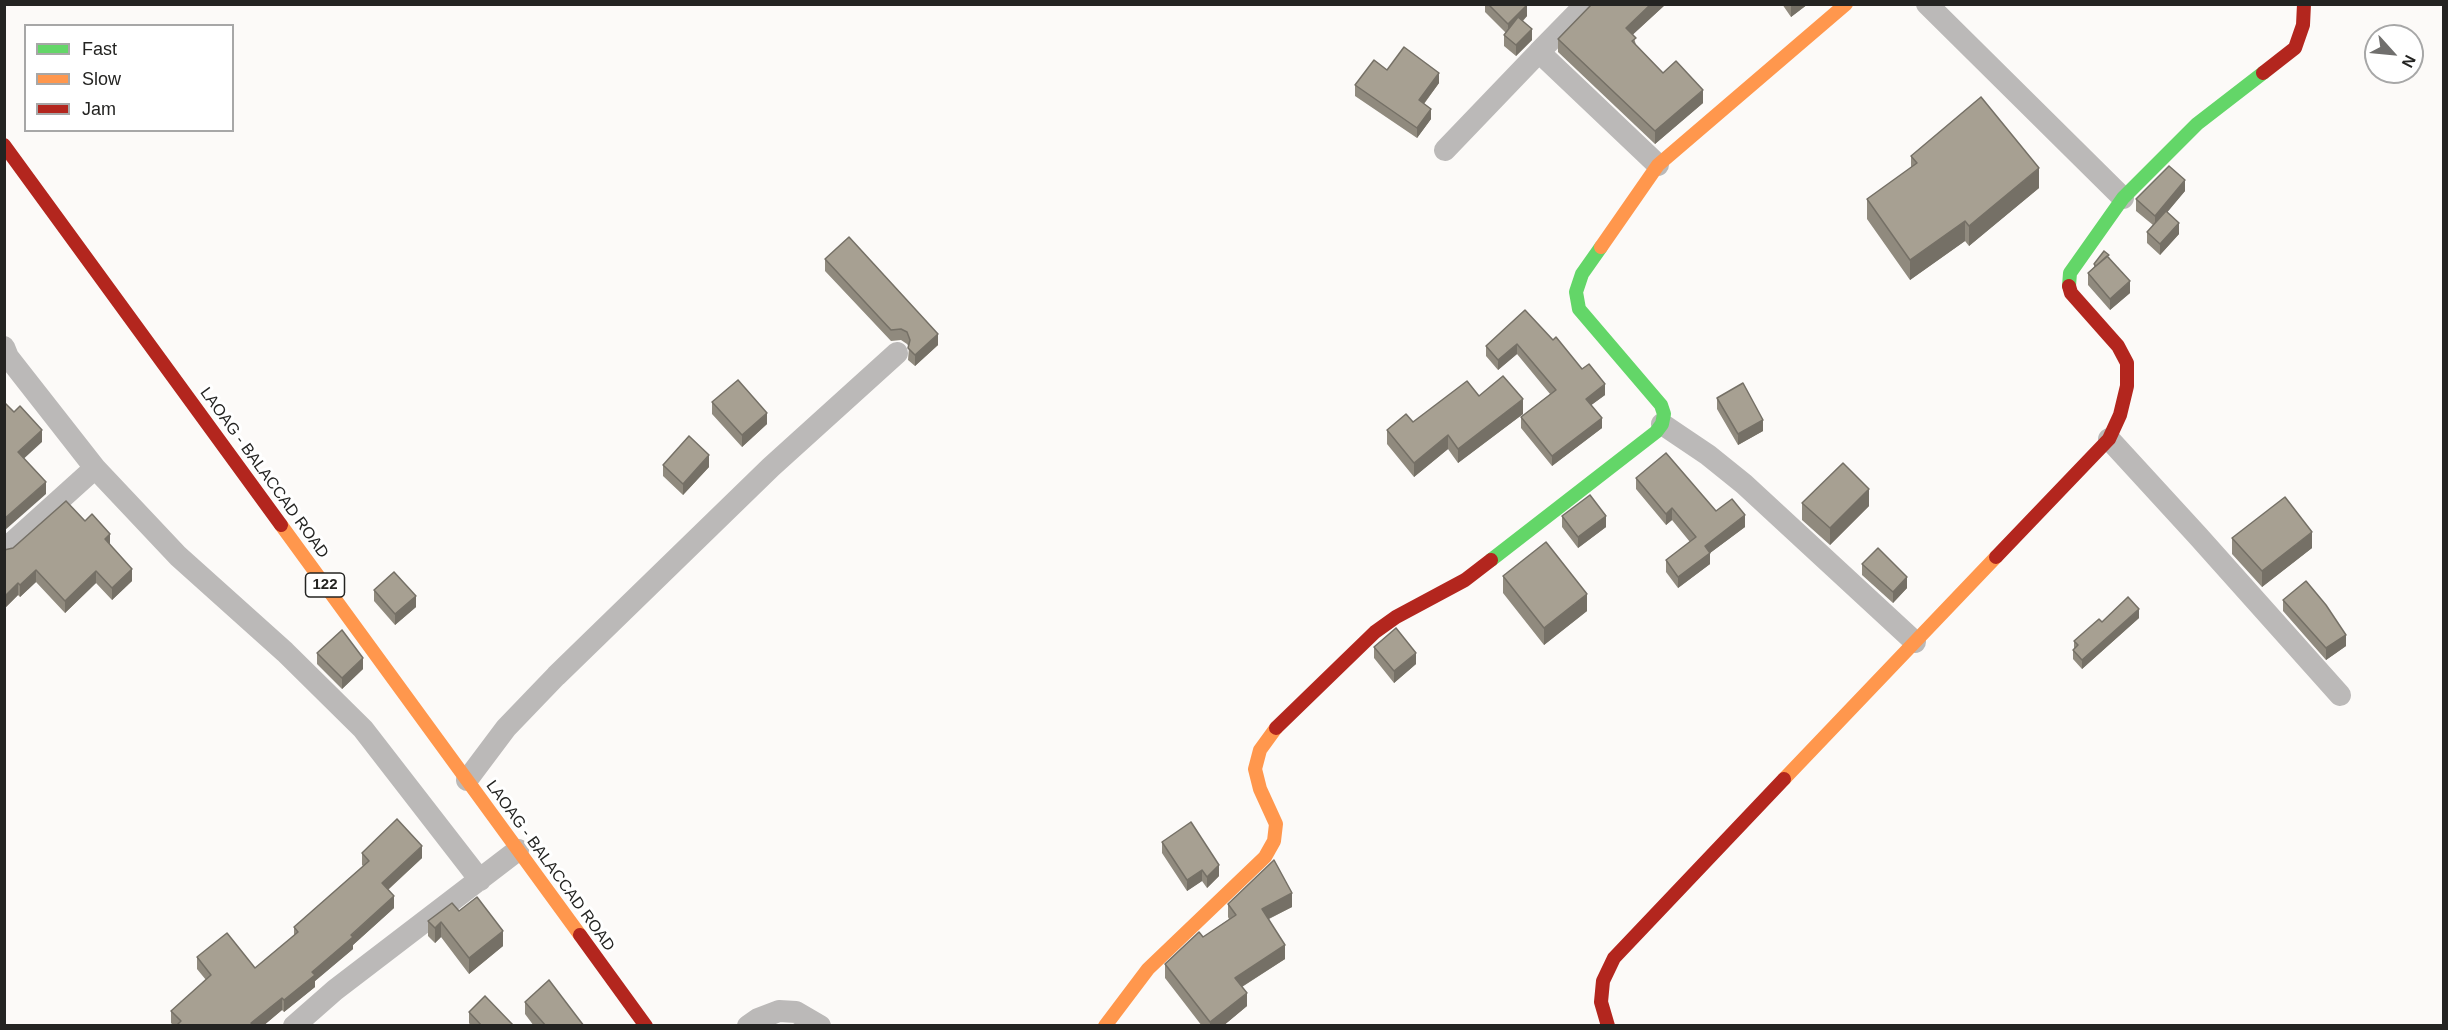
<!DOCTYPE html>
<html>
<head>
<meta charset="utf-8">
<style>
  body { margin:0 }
  #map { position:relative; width:2448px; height:1030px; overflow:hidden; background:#fcfaf8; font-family:Arial,sans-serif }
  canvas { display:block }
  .frame { position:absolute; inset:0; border:6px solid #242422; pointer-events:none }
  .legend { position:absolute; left:24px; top:24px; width:210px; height:108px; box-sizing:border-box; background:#fff; border:2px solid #a7a7a7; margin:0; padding:8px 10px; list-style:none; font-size:18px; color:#242422 }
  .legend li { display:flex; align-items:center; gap:12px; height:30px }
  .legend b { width:30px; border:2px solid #a7a7a7 }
  .north { position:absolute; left:2364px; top:24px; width:60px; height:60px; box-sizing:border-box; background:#fff; border:2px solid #a7a7a7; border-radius:50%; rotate:117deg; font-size:16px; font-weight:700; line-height:24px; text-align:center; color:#242422 }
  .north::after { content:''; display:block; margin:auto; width:21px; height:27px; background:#706f6d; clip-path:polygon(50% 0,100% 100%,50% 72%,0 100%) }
</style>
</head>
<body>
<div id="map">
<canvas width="2448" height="1030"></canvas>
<div class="frame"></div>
<ul class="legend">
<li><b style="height:8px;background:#63d668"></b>Fast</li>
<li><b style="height:8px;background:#ff974d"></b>Slow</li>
<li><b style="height:8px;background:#b3261e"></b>Jam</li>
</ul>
<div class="north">N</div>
</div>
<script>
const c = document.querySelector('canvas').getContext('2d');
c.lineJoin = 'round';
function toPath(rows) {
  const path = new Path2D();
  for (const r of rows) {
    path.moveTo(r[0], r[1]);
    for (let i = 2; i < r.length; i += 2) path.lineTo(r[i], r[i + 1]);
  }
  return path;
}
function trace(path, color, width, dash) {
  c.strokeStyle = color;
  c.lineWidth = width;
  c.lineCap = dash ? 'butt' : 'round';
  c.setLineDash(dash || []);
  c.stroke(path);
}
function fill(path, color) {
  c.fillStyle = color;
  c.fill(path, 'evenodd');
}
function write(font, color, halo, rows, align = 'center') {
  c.font = font + ' Arial,sans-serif';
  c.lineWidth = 6;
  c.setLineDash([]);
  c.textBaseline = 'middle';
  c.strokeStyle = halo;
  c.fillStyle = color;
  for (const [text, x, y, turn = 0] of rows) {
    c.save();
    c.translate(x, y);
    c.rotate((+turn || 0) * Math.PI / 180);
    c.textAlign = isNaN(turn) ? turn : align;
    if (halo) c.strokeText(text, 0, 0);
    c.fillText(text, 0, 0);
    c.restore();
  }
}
const street = toPath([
  [1586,4,1539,52,1658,165],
  [1927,4,2123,198],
  [1445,150,1539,52],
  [4,347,8,357,95,468,4,550],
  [1662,424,1708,455,1744,484,1915,642],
  [2109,439,2198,536,2340,695],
  [95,468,178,556,285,652,363,729,480,880],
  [467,780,506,728,556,676,771,467,897,353],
  [294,1026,335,990,518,850],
  [748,1026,758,1019,779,1011,796,1012,820,1026]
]);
const fast = toPath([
  [2069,286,2070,273,2123,198,2197,124,2263,73],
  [1491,560,1656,432,1662,424,1664,414,1661,405,1579,309,1576,292,1582,274,1601,247]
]);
const slow = toPath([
  [1601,247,1658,165,1846,4],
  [281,525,580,935],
  [1784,779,1996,557],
  [1105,1026,1148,969,1265,857,1274,841,1276,824,1260,789,1255,769,1260,750,1276,728]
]);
const jam = toPath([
  [2263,73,2295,48,2303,25,2304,4],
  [4,145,281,525],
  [1996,557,2109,439,2120,415,2127,386,2127,363,2118,346,2071,293,2069,286],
  [1276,728,1375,632,1396,617,1465,580,1491,560],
  [580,935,646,1026],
  [1608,1026,1601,1002,1603,981,1614,958,1784,779]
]);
const wall = toPath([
  [1485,4,1527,4,1527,16,1523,21,1532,40,1516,56,1504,46,1504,35,1506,33,1485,12],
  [1592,4,1666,4,1633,34,1636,45,1663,73,1703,103,1655,144,1558,52,1558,39],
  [1782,4,1808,4,1791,17],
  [1387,70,1439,83,1424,104,1431,119,1417,138,1355,96,1355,85],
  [1911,156,2039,188,1969,246,1965,241,1910,280,1867,219,1867,199,1911,168],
  [2185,191,2167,212,2179,234,2160,255,2147,243,2147,232,2153,225,2136,211,2136,199],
  [2109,257,2130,293,2110,310,2088,285,2088,273,2094,267,2094,264],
  [825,259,938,345,915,366,908,360,909,347,907,344,901,340,891,341,825,271],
  [1553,340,1582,369,1605,395,1591,405,1602,428,1552,466,1521,428,1521,417,1550,394,1517,354,1498,370,1486,356,1486,346],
  [1479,396,1523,414,1458,463,1448,449,1414,477,1387,444,1387,430,1413,422],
  [1717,398,1763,431,1738,445,1717,409],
  [712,402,767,424,742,447,712,414],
  [663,465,709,467,683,495,663,476],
  [1636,478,1716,511,1745,527,1710,553,1710,564,1678,588,1666,572,1666,560,1690,542,1672,520,1666,525,1636,489],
  [1802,503,1869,506,1830,545,1802,520],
  [1562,516,1606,527,1578,548,1562,527],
  [85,521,110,545,132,581,112,600,96,583,65,613,36,582,20,597,18,595,4,609,4,550,13,548],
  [2232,538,2312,548,2262,587,2232,554],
  [1862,564,1907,588,1893,603,1862,575],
  [1503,576,1587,611,1544,645,1503,593],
  [374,590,416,607,395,625,374,601],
  [2283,600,2346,646,2326,660,2283,611],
  [2139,618,2082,669,2073,659,2073,650,2074,649,2074,641,2102,622],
  [1374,647,1416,664,1394,683,1374,658],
  [317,653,363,669,342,689,317,664],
  [1162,842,1219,876,1207,888,1202,881,1187,891,1162,853],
  [362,853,422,858,388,890,394,908,353,945,353,949,315,981,315,987,284,1012,282,1010,263,1026,174,1026,171,1023,171,1011,206,980,197,969,197,957,255,968,294,936,294,927,363,866,362,865],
  [1228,904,1292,907,1269,919,1285,959,1242,987,1247,1006,1223,1026,1202,1026,1165,978,1165,964,1229,919,1228,917],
  [459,911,503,946,469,974,441,937,435,943,428,936,428,921],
  [525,1002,584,1026,534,1026,525,1014],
  [469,1012,513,1026,471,1026,469,1023]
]);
const shadedWall = toPath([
  [1651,4,1666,4,1626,41,1626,28],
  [1791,4,1808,4,1791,17],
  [1527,5,1527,16,1508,35,1508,24],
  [1532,29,1532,40,1516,56,1516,45],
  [1439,73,1439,83,1419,110,1419,100],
  [1703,90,1703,103,1655,144,1655,131],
  [1431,109,1431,119,1417,138,1417,128],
  [2039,168,2039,188,1969,246,1969,226],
  [2185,180,2185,191,2155,227,2155,216],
  [1965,221,1965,241,1910,280,1910,260],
  [2179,223,2179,234,2160,255,2160,244],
  [2130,281,2130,293,2110,310,2110,299],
  [938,334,938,345,915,366,915,355],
  [1517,344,1517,354,1498,370,1498,360],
  [1605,384,1605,395,1586,409,1586,399],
  [1523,399,1523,414,1458,463,1458,449],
  [767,413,767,424,742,447,742,435],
  [1602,418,1602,428,1552,466,1552,456],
  [1763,420,1763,431,1738,445,1738,434],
  [42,430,42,442,18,464,18,452],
  [1448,435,1448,449,1414,477,1414,463],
  [709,455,709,467,683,495,683,484],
  [46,482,46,494,4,531,4,519],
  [1869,489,1869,506,1830,545,1830,528],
  [1672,508,1672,520,1666,525,1666,514],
  [1745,515,1745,527,1710,553,1710,564,1678,588,1678,577,1705,546],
  [1606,516,1606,527,1578,548,1578,537],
  [2312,532,2312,548,2262,587,2262,571],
  [110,534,110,546,105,539],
  [132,569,132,581,112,600,112,588],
  [36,570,36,582,20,597,20,585],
  [96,571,96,583,65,613,65,601],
  [1907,577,1907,588,1893,603,1893,592],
  [18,583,18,595,4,609,4,597],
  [1587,594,1587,611,1544,645,1544,628],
  [416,596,416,607,395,625,395,614],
  [2139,609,2139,618,2082,669,2082,660],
  [2346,635,2346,646,2326,660,2326,648],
  [1416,653,1416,664,1394,683,1394,671],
  [363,658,363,669,342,689,342,678],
  [422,846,422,858,382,895,382,883],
  [1219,865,1219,876,1207,888,1207,877],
  [1202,870,1202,881,1187,891,1187,880],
  [1292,893,1292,907,1262,922,1262,909],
  [394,896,394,908,353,945,353,949,315,981,315,987,284,1012,284,1000,312,972],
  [441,922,441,937,435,943,435,928],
  [503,931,503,946,469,974,469,958],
  [1285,945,1285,959,1235,991,1235,978],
  [1247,993,1247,1006,1223,1026,1210,1026,1210,1022],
  [282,998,282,1010,263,1026,251,1026,251,1023]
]);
const building = toPath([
  [1488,4,1527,4,1527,5,1508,24,1488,4],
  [1592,4,1651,4,1626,28,1636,38,1632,41,1663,73,1676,61,1703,90,1655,131,1558,39,1592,4],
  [1518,17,1532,29,1516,45,1504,35,1518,17],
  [1404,47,1439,73,1419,100,1431,109,1417,128,1355,85,1374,60,1387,70,1404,47],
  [1981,97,2039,168,1969,226,1965,221,1910,260,1867,199,1917,163,1911,156,1981,97],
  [2169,166,2185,180,2155,216,2136,199,2169,166],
  [2166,211,2179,223,2160,244,2147,232,2166,211],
  [849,237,938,334,915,355,908,348,910,340,907,332,901,329,891,330,825,259,849,237],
  [2104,251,2109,255,2096,266,2094,264,2104,251],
  [2107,256,2130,281,2110,299,2088,273,2107,256],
  [1525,310,1553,340,1556,337,1582,369,1589,364,1605,384,1586,399,1602,418,1552,456,1521,417,1556,390,1517,344,1498,360,1486,346,1525,310],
  [1503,376,1523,399,1458,449,1448,435,1414,463,1387,430,1406,414,1413,422,1467,381,1479,396,1503,376],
  [738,380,767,413,742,435,712,402,738,380],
  [1743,383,1763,420,1738,434,1717,398,1743,383],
  [4,402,14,412,20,406,42,430,18,452,46,482,4,519,4,402],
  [689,436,709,455,683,484,663,465,689,436],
  [1666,453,1716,511,1732,499,1745,515,1705,546,1710,553,1678,577,1666,560,1696,537,1672,508,1666,514,1636,478,1666,453],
  [1843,463,1869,489,1830,528,1802,503,1843,463],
  [1590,495,1606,516,1578,537,1562,516,1590,495],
  [2285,497,2312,532,2262,571,2232,538,2285,497],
  [66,501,85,521,92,514,110,534,105,539,132,569,112,588,96,571,65,601,36,570,20,585,18,583,4,597,4,550,13,548,66,501],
  [1546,542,1587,594,1544,628,1503,576,1546,542],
  [1878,548,1907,577,1893,592,1862,564,1878,548],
  [394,572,416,596,395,614,374,590,394,572],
  [2306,581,2326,605,2346,635,2326,648,2283,600,2306,581],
  [2128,597,2139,609,2082,660,2073,650,2078,645,2074,641,2099,619,2102,622,2128,597],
  [1396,628,1416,653,1394,671,1374,647,1396,628],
  [342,630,363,658,342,678,317,653,342,630],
  [397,819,422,846,382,883,394,896,351,935,353,937,312,972,315,975,284,1000,282,998,251,1023,253,1026,176,1026,181,1021,171,1011,211,975,197,957,227,933,255,968,298,932,294,927,369,861,362,853,397,819],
  [1191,822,1219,865,1207,877,1202,870,1187,880,1162,842,1191,822],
  [1274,860,1292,893,1262,909,1285,945,1235,978,1247,993,1210,1022,1165,964,1199,932,1203,937,1236,915,1228,904,1274,860],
  [477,897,503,931,469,958,441,922,435,928,428,921,452,903,459,911,477,897],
  [549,980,584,1026,546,1026,525,1002,549,980],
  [485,996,513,1025,512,1026,482,1026,469,1012,485,996]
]);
const shields = [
  [325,585,39]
];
const shieldNames = [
  ["122",325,585]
];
const streetNames = [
  ["LAOAG - BALACCAD ROAD",264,473,54],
  ["LAOAG - BALACCAD ROAD",550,866,54]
];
trace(street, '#bbb9b8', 22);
trace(fast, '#63d668', 14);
trace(slow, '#ff974d', 14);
trace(jam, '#b3261e', 14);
fill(wall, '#908a7e');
fill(shadedWall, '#757066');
fill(building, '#a7a092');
trace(building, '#757066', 1.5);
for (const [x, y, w] of shields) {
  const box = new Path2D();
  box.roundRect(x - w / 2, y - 12, w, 24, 4.5);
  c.fillStyle = '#fff';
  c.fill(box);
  trace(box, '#242422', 1.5);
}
write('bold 15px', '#242422', null, shieldNames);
write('16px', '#242422', '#fff', streetNames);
</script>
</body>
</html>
